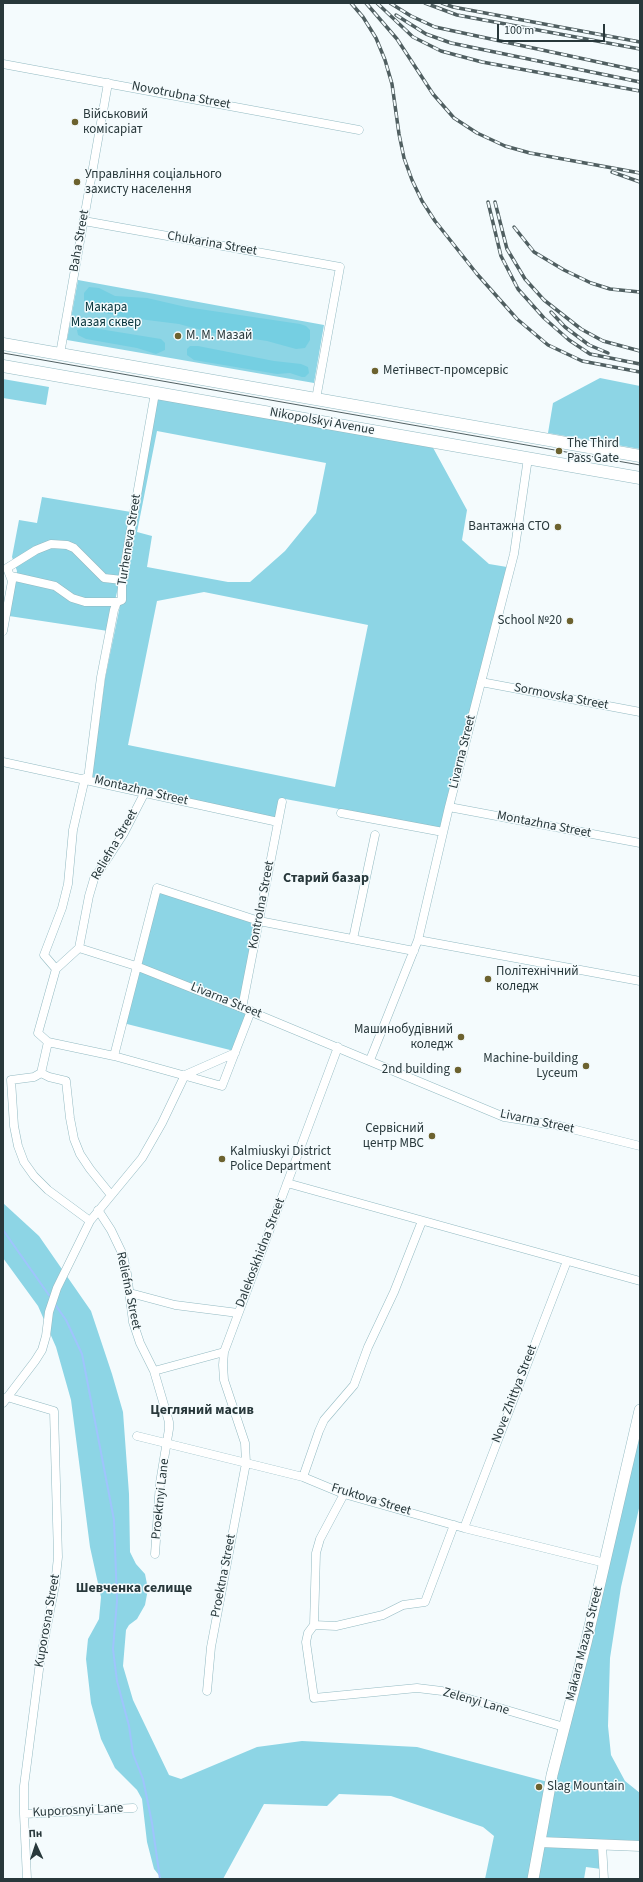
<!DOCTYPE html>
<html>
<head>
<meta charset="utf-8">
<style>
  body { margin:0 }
  #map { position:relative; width:643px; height:1882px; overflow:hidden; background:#f4fbfd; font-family:"Source Sans 3",sans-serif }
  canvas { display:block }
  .frame { position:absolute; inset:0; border:4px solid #28383b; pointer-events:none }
  .north { position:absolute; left:16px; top:1826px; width:40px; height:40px; -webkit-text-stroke:3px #f4fbfd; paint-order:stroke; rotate:357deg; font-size:11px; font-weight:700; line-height:16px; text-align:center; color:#28383b }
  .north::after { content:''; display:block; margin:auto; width:14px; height:18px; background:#28383b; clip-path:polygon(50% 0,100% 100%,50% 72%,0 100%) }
  .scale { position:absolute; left:497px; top:24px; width:108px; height:18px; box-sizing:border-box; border:2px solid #28383b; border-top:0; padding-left:5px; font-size:12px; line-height:14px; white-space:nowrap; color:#28383b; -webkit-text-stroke:3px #f4fbfd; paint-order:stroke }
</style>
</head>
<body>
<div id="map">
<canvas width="643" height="1882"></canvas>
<div class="frame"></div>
<div class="north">Пн</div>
<div class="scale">100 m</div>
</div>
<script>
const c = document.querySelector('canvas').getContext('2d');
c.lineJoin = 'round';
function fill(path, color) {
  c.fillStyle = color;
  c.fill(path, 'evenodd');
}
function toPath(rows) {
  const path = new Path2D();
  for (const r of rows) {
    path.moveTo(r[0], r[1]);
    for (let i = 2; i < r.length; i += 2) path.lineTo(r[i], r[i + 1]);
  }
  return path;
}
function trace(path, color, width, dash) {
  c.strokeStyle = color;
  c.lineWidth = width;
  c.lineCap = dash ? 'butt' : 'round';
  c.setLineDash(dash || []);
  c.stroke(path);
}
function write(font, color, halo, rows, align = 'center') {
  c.font = font + ' "Source Sans 3",sans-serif';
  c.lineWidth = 3;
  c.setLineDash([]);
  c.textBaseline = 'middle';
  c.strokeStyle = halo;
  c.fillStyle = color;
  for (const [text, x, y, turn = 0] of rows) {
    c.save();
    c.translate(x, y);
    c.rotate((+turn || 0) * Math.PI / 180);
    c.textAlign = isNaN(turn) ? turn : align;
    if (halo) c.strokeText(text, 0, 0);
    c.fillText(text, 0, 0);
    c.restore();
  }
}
const green = toPath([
  [78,280,324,325,314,383,67,340],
  [600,378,640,386,640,449,548,433,553,403],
  [3,379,49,387,46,405,3,398],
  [158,396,431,444,467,510,462,540,489,564,507,567,441,828,280,798,276,819,92,777,105,679,124,586],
  [157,431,326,463,316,513,285,551,250,582,228,582,147,567,152,536,137,532],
  [204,592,368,625,335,787,128,745,157,601],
  [42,497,131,512,120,579,108,631,9,616,17,571,12,557,19,520,37,523],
  [158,890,257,922,241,1005,138,965],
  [137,968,249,1012,234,1051,123,1023],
  [3,1203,39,1236,91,1311,112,1374,123,1412,129,1494,130,1552,136,1564,145,1574,148,1589,145,1605,137,1619,129,1625,126,1630,123,1666,133,1700,169,1775,181,1779,257,1747,302,1741,417,1747,548,1782,531,1879,485,1879,494,1836,483,1827,391,1796,339,1794,327,1806,264,1804,223,1879,162,1879,154,1869,147,1842,142,1799,137,1790,115,1768,101,1739,91,1703,86,1659,88,1639,99,1619,101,1597,90,1547,71,1400,56,1347,38,1306,3,1258],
  [640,1420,640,1504,621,1587,610,1658,608,1726,611,1755,625,1781,640,1793,640,1841,543,1838],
  [542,1845,599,1848,601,1869,586,1867,584,1879,535,1879]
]);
const forest = toPath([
  [89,287,99,288,115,296,147,298,186,307,300,324,306,326,310,330,310,340,305,348,296,349,267,341,208,332,179,324,123,317,101,312,87,307,84,303,84,293],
  [87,327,161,339,165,343,165,350,156,354,137,348,86,339,78,335,77,330],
  [190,346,198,346,274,361,301,364,308,367,309,373,305,377,302,377,290,373,277,374,194,360,187,355,187,349]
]);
const stream = toPath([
  [3,1230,51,1298],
  [54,1303,66,1320,82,1354,114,1520,117,1601,113,1649,117,1681,129,1726,133,1754,143,1779,152,1823,160,1879]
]);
const minor = toPath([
  [3,64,359,130],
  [84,221,340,267,316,399],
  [60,354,108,83],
  [11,576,55,586,72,598,85,602,117,602],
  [3,631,12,581,7,568,36,550,51,544,67,545,74,548,104,578,122,580],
  [481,682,640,712],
  [3,762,278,822],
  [88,779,101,677,114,610,117,602,122,600,122,580,155,393],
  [145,792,124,833,94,879,89,896,79,948,56,969,38,1033,48,1042,114,1056,222,1086,251,1011],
  [449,807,640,843],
  [341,813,443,832],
  [353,939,375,835],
  [418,940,640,981],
  [79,948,136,966,242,1008,504,1117,560,1126,640,1146],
  [56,969,44,955,62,908,68,884,73,830,85,778],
  [242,1008,282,802],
  [48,1042,41,1073,34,1077,11,1080,14,1126,18,1146,24,1162,34,1176,48,1190,90,1221],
  [114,1056,157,888,259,921,414,951],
  [370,1060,418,940,449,807,514,554,528,458],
  [41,1073,49,1077,66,1081,70,1118,74,1139,80,1154,90,1169,111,1195],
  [185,1075,235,1053],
  [287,1183,640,1281],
  [98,1210,111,1230,123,1255,127,1274,133,1322,140,1343,154,1371,169,1422,169,1429,160,1483,155,1554],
  [130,1293,175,1305,238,1313],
  [154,1371,224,1352],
  [7,1397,54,1411,58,1557,55,1585,40,1662,24,1786,24,1814,27,1879],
  [3,1403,35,1361,42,1350,46,1336,49,1312,57,1288,90,1221,142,1158,162,1123,185,1075],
  [137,1436,303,1477,344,1494,464,1528,605,1563],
  [303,1477,319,1431,324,1420,354,1385,368,1347,394,1292,422,1221],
  [344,1494,320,1539,316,1553,314,1625,308,1633,306,1642,314,1698,417,1688,442,1691,564,1727],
  [464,1528,567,1261],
  [314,1625,336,1626,383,1615,403,1605,425,1602,454,1525],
  [207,1691,211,1647,246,1463,245,1443,224,1380,223,1365,224,1352,338,1047],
  [24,1814,133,1808],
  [602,1845,604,1879]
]);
const tertiary = toPath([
  [540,1842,640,1846]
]);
const secondary = toPath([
  [533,1879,552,1775,586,1643,640,1410]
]);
const primary = toPath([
  [3,344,640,456],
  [3,366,640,478]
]);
const tram = toPath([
  [3,353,640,465]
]);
const rail = toPath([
  [351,3,363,17,376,38,385,60,392,84,399,134,404,158,412,180,422,201,435,221,477,274,517,319,548,345,582,361,640,372],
  [366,3,397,39,433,94,454,118,477,133,505,146,530,153,640,173],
  [377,3,413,37,441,51,482,62,640,91],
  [390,3,411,16,435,27,640,71],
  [425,3,457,15,640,49],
  [442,3,453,7,640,42],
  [396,15,426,34,451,43,640,82],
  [612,172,640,182],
  [488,202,501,256,518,289,544,318,569,340,590,354,640,364],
  [495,202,507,249,525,279,544,300,581,329,603,341,640,351],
  [514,227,534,252,564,270,591,283,610,289,640,292],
  [551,312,565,327,589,345,608,353]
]);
const markers = [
  [75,122,4,"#6c622f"],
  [77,182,4,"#6c622f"],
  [178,336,4,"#6c622f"],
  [375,371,4,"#6c622f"],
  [559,451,4,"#6c622f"],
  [558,527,4,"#6c622f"],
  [570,621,4,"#6c622f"],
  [488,979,4,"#6c622f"],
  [461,1037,4,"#6c622f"],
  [586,1066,4,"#6c622f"],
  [458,1070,4,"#6c622f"],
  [432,1136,4,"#6c622f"],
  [222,1159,4,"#6c622f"],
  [539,1787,4,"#6c622f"]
];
const streetNames = [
  ["Novotrubna Street",181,96,11],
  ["Baha Street",80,241,-80],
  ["Chukarina Street",212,244,10],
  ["Nikopolskyi Avenue",322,422,10],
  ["Turheneva Street",130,540,-81],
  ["Sormovska Street",561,697,11],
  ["Livarna Street",463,752,-76],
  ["Montazhna Street",141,791,13],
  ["Montazhna Street",544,825,11],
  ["Reliefna Street",115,845,-60],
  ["Kontrolna Street",262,905,-79],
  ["Livarna Street",226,1001,22],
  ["Livarna Street",537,1122,12],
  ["Dalekoskhidna Street",261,1253,-69],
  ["Reliefna Street",128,1291,78],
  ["Nove Zhittya Street",515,1394,-69],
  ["Proektnyi Lane",161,1499,-84],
  ["Fruktova Street",371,1500,17],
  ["Proektna Street",224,1576,-79],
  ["Kuporosna Street",48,1621,-80],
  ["Makara Mazaya Street",585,1644,-76],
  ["Zelenyi Lane",476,1702,16],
  ["Kuporosnyi Lane",78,1811,-3]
];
const poiNames = [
  ["Військовий",83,115],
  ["комісаріат",83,130],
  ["Управління соціального",85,175],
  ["захисту населення",85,190],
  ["М. М. Мазай",186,336],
  ["Метінвест-промсервіс",383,371],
  ["The Third",567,444],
  ["Pass Gate",567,459],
  ["Вантажна СТО",550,527,"right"],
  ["School №20",562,621,"right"],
  ["Політехнічний",496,972],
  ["коледж",496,987],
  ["Машинобудівний",453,1030,"right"],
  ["коледж",453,1045,"right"],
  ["Machine-building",578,1059,"right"],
  ["Lyceum",578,1074,"right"],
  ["2nd building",450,1070,"right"],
  ["Сервісний",424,1129,"right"],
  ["центр МВС",424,1144,"right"],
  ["Kalmiuskyi District",230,1152],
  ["Police Department",230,1167],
  ["Slag Mountain",547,1787]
];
const parkNames = [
  ["Макара",106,308],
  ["Мазая сквер",106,323]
];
const neighbourhoodNames = [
  ["Старий базар",326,879],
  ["Цегляний масив",202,1411],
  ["Шевченка селище",134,1589]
];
fill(green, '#8dd5e5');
fill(forest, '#75cfe2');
trace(stream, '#9fc4fd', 2);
trace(minor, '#93bac2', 9);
trace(tertiary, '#93bac2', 11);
trace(secondary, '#93bac2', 12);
trace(primary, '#93bac2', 13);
trace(minor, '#fff', 8);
trace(tertiary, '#fff', 10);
trace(secondary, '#fff', 11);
trace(primary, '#fff', 12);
trace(tram, '#505f61', 1);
trace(rail, '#505f61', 3.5);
trace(rail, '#f4fbfd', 2, [6]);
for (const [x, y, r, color] of markers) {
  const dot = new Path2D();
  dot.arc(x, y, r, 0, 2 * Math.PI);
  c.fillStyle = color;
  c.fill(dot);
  trace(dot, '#f4fbfd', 1.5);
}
write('13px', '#28383b', '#f4fbfd', streetNames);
write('13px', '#28383b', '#f4fbfd', poiNames, 'left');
write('13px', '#04323a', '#f4fbfd', parkNames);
write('bold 14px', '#28383b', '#f4fbfd', neighbourhoodNames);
</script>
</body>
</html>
